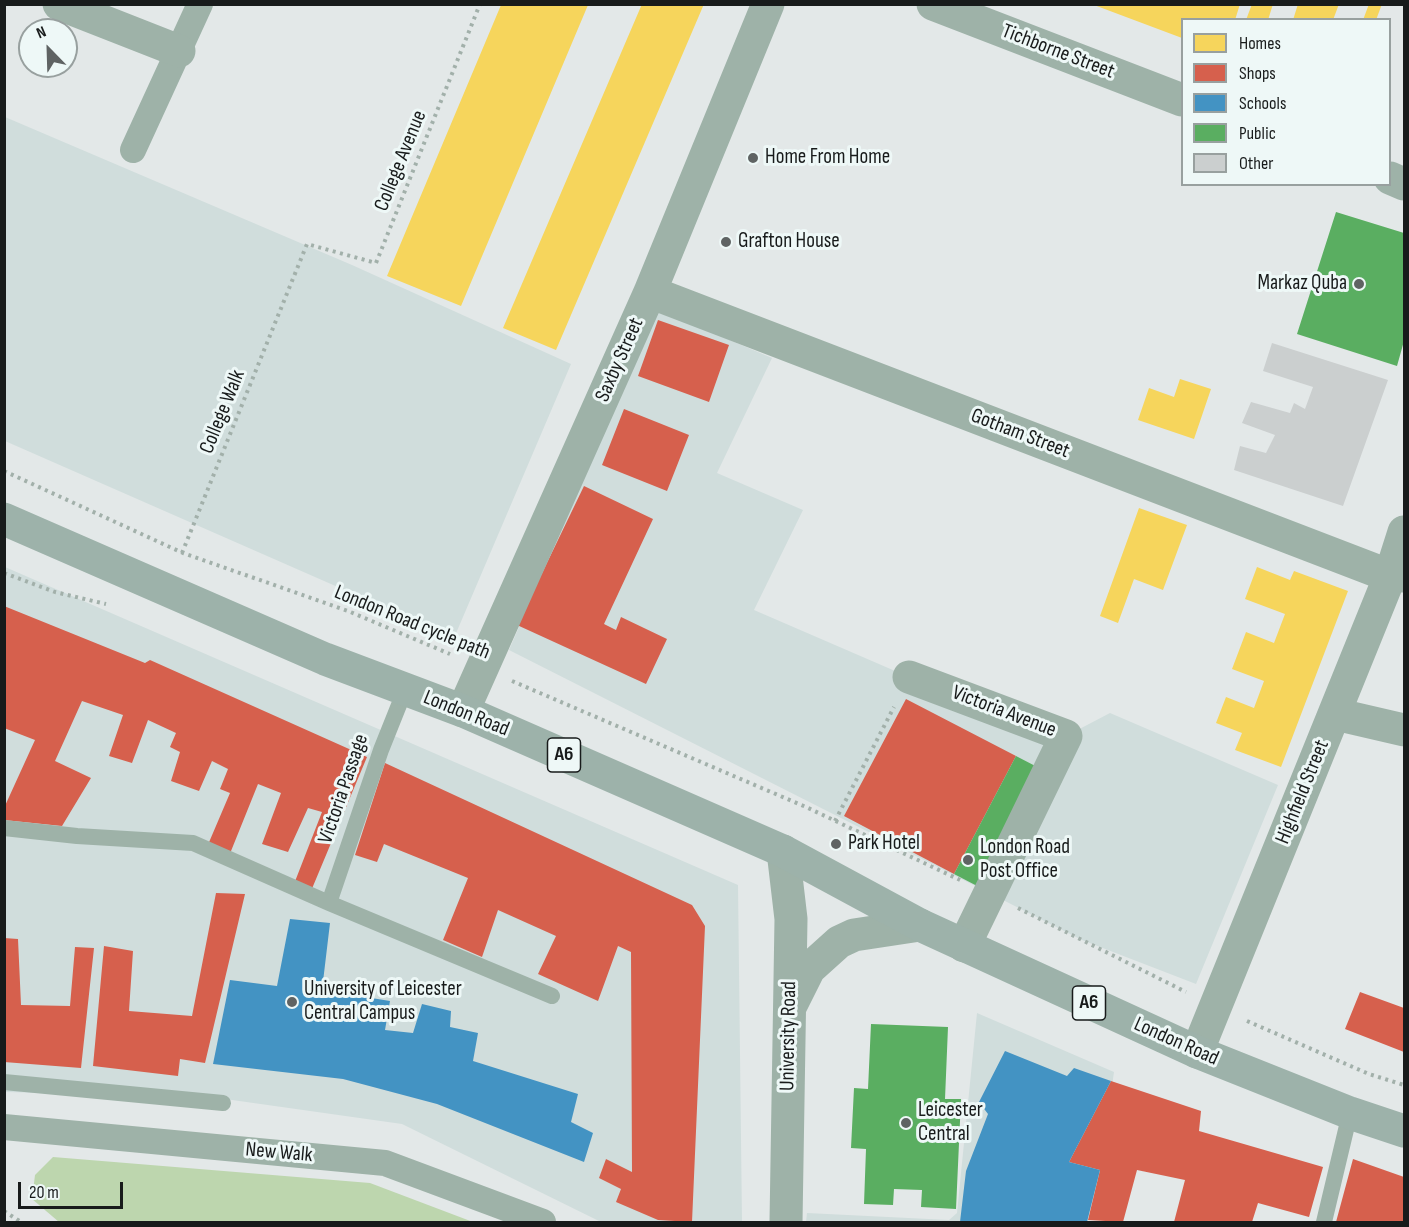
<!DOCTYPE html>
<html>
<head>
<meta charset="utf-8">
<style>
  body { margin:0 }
  #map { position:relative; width:1409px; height:1227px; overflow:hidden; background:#e3e8e8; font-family:"Sofia Sans Condensed",sans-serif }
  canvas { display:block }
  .frame { position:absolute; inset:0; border:6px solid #181b1b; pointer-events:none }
  .legend { position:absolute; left:1181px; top:18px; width:210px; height:168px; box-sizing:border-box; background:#eef8f7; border:2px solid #98a09f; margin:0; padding:8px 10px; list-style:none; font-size:18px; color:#181b1b }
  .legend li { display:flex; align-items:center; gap:12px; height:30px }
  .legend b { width:30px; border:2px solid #98a09f }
  .north { position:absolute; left:18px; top:18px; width:60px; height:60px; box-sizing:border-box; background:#eef8f7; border:2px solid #98a09f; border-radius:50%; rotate:337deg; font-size:16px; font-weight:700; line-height:24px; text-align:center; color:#181b1b }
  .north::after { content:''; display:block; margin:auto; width:21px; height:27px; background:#5f6363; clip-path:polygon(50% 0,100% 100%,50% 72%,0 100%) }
  .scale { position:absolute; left:18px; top:1182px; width:105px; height:27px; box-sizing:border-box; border:3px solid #181b1b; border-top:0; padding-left:8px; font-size:18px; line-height:21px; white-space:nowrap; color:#181b1b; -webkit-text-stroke:4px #eef8f7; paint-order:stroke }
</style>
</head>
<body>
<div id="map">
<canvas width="1409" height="1227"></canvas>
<div class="frame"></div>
<ul class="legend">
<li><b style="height:16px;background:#f6d55c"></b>Homes</li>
<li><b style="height:16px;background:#d6604d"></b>Shops</li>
<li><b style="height:16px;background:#4393c3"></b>Schools</li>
<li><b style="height:16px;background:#5aae61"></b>Public</li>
<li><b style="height:16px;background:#cbcfcf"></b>Other</li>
</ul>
<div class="north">N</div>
<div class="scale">20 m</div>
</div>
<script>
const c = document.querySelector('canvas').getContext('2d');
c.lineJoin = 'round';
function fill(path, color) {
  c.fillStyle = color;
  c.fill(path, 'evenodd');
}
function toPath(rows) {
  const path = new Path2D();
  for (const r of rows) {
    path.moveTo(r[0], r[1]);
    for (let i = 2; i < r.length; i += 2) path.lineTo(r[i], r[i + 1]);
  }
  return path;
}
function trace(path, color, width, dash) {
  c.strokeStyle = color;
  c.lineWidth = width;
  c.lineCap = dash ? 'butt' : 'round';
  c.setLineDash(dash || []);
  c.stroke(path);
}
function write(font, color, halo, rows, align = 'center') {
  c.font = font + ' "Sofia Sans Condensed",sans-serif';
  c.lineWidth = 6;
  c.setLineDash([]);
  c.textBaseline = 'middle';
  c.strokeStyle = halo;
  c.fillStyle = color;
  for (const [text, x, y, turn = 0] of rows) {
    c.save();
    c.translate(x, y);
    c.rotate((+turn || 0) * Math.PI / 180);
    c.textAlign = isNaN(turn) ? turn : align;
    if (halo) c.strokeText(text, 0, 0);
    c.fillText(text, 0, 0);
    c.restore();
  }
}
const built = toPath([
  [5,117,352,265,571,364,454,638,5,441],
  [657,309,772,358,717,473,803,510,754,610,909,677,1066,736,1110,713,1278,785,1196,984,1082,940,509,650],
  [5,567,738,885,742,1222,601,1222,402,1124,211,1097,5,1092],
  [977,1013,1114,1072,1100,1170,1087,1222,806,1222,807,1213,949,1220,957,1213]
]);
const green = toPath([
  [53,1157,370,1183,473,1222,59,1222,32,1199,35,1175]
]);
const homes = toPath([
  [642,4,704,4,556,350,503,328],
  [1240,4,1235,20,1182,20,1182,38,1094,5],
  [1252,4,1273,4,1268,20,1246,20],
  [1298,4,1339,4,1333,20,1293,20],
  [1369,4,1382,4,1376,20,1363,20],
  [501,5,588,5,461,306,387,276],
  [1180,379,1211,389,1194,439,1138,420,1149,388,1174,397],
  [1139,508,1187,525,1163,590,1134,579,1118,623,1100,616],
  [1257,567,1290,580,1294,571,1348,591,1281,767,1235,750,1242,733,1216,723,1226,697,1254,708,1264,681,1232,669,1246,632,1274,643,1285,614,1245,599]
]);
const shops = toPath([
  [658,320,729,345,709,402,638,376],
  [624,409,689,435,667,491,602,465],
  [584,486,653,519,604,624,616,630,621,617,667,639,646,684,517,625],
  [4,606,145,663,150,660,367,757,311,891,294,884,322,812,308,808,288,852,262,844,281,793,258,784,229,856,207,847,230,793,220,789,228,769,212,761,199,791,171,781,180,752,170,747,176,733,148,720,132,763,109,756,123,715,82,701,55,761,91,778,62,826,4,820,4,808,35,740,4,728],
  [906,699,1016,756,954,874,844,816],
  [385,763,692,905,705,926,692,1222,658,1220,616,1202,621,1189,599,1178,606,1159,632,1172,631,952,618,946,598,1001,538,974,556,936,498,910,482,957,443,940,468,878,384,844,377,862,355,855],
  [216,893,245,894,205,1063,180,1059,178,1076,93,1066,104,946,133,951,129,1011,192,1016],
  [4,938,18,939,21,1005,70,1006,75,947,94,948,81,1068,4,1062],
  [1360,992,1404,1008,1404,1052,1345,1029],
  [1111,1081,1201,1111,1199,1131,1323,1167,1309,1217,1258,1203,1252,1222,1174,1222,1185,1180,1137,1170,1123,1222,1088,1220,1100,1170,1069,1162],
  [1353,1159,1404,1177,1404,1222,1336,1222]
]);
const schools = toPath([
  [290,919,330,923,322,990,390,1001,385,1030,413,1033,422,1004,451,1011,450,1027,478,1033,473,1061,578,1094,571,1122,593,1133,584,1162,437,1104,343,1079,213,1064,230,980,277,986],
  [1005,1051,1067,1076,1074,1068,1111,1081,1069,1162,1100,1170,1087,1222,960,1222,966,1171,988,1114,979,1102]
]);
const public = toPath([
  [1336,212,1404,233,1404,341,1397,366,1297,334],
  [1016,756,1043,770,981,888,954,874],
  [871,1024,948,1027,945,1099,961,1099,956,1209,921,1207,922,1190,894,1189,893,1205,864,1204,866,1149,851,1148,854,1088,868,1089]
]);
const building = toPath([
  [1272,343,1388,380,1343,506,1234,470,1240,446,1266,453,1275,435,1242,423,1251,402,1290,413,1294,403,1305,409,1313,387,1263,371]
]);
const path = toPath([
  [4,471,183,553,348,611,450,654],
  [182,553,307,244,376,263,480,4],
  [4,573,55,592,106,604],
  [512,681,806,807,960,880],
  [835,821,894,707],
  [1018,908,1186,992],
  [1247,1021,1369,1074,1404,1085],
  [4,1211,21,1222]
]);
const service = toPath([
  [4,828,77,836,193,843,329,903,552,996],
  [329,903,381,750,405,690],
  [4,1082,223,1103],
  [1324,1222,1350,1113]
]);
const pedestrian = toPath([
  [133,150,200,4],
  [4,1127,385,1163,543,1222]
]);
const minor = toPath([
  [59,4,179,51],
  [933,4,1182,100],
  [1390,178,1404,184],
  [650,292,1390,576,1404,576],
  [909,677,1066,736,964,946],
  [463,711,650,292,768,4],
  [1335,714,1404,730],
  [783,851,791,919,786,1222],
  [791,1005,809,969,839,942,854,935,920,925],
  [1197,1052,1390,576,1404,532]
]);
const primary = toPath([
  [4,519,325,659,463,711,783,851,920,925,1197,1052,1350,1113,1404,1131]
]);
const markers = [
  [753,158,6,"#5f6363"],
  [726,242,6,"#5f6363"],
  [1359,284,6,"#5f6363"],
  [836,844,6,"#5f6363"],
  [968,860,6,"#5f6363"],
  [292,1002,6,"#5f6363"],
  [906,1123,6,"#5f6363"]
];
const shields = [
  [564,755,33],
  [1089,1003,33]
];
const shieldNames = [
  ["A6",564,755],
  ["A6",1089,1003]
];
const streetNames = [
  ["Tichborne Street",1058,52,21],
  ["College Avenue",401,161,-68],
  ["Saxby Street",620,360,-66],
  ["College Walk",223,412,-68],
  ["Gotham Street",1020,434,21],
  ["London Road cycle path",412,623,22],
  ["Victoria Avenue",1004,712,21],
  ["London Road",466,714,22],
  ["Victoria Passage",344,789,-71],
  ["Highfield Street",1303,792,-68],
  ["University Road",789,1036,-89],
  ["London Road",1176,1042,24],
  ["New Walk",279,1153,5]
];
const poiNames = [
  ["Home From Home",765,158],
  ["Grafton House",738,242],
  ["Markaz Quba",1347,284,"right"],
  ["Park Hotel",848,844],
  ["London Road",980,848],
  ["Post Office",980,872],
  ["University of Leicester",304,990],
  ["Central Campus",304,1014],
  ["Leicester",918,1111],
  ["Central",918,1135]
];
fill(built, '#d0dddc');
fill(green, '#bdd6ae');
fill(homes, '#f6d55c');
fill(shops, '#d6604d');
fill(schools, '#4393c3');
fill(public, '#5aae61');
fill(building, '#cbcfcf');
trace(path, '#a2b0aa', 4, [3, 4.5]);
trace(service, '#9eb2a8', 16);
trace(pedestrian, '#9eb2a8', 26);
trace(minor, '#9eb2a8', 33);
trace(primary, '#9db2aa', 33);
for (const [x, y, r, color] of markers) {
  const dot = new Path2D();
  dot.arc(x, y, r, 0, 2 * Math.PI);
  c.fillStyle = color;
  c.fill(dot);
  trace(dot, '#eef8f7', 2);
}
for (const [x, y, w] of shields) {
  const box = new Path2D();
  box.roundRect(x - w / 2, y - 17, w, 34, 4.5);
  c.fillStyle = '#eef8f7';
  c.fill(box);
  trace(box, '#181b1b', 1.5);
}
write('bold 20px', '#181b1b', null, shieldNames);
write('21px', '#181b1b', '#eef8f7', streetNames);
write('21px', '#181b1b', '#eef8f7', poiNames, 'left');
</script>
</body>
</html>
